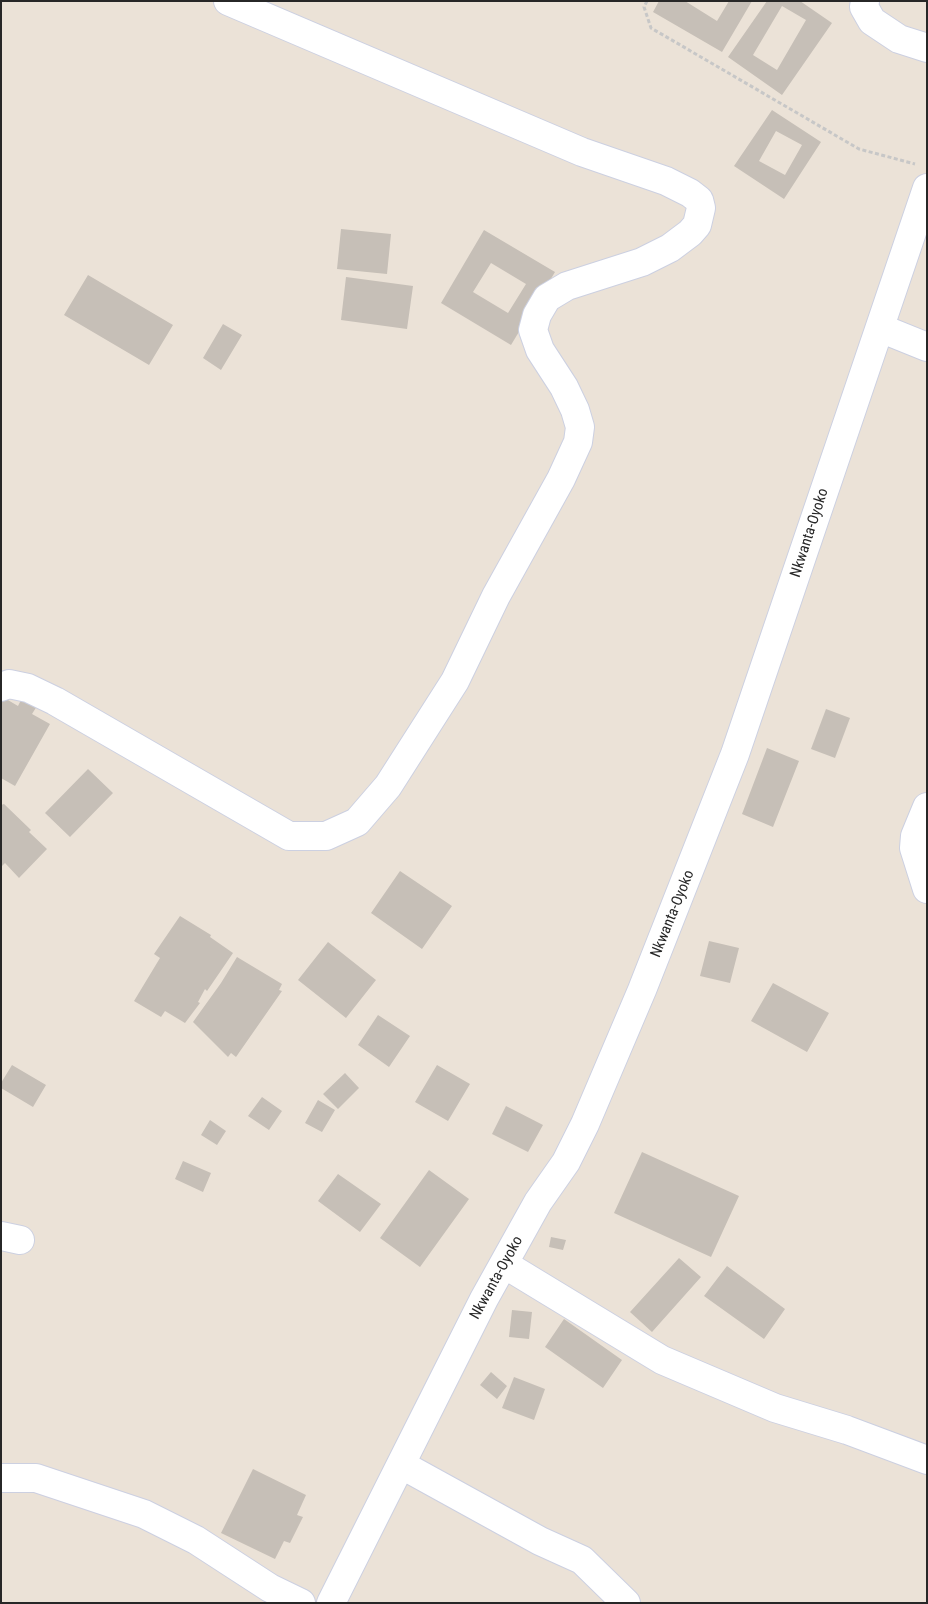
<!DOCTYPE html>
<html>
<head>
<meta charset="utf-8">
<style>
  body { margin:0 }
  #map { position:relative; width:928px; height:1604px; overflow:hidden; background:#ebe2d7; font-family:"Roboto Condensed",sans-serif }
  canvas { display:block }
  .frame { position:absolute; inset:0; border:2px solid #272727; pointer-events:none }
</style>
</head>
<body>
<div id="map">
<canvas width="928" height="1604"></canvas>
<div class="frame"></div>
</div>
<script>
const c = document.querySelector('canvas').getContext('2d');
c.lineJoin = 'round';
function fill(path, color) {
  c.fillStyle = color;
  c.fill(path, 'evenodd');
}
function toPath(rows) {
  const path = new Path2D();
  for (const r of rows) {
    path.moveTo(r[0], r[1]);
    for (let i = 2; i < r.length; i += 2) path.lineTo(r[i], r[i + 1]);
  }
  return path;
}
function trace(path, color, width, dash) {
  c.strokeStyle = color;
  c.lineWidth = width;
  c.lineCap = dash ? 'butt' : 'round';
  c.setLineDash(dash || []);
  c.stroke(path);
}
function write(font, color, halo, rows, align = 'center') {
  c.font = font + ' "Roboto Condensed",sans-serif';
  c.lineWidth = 4;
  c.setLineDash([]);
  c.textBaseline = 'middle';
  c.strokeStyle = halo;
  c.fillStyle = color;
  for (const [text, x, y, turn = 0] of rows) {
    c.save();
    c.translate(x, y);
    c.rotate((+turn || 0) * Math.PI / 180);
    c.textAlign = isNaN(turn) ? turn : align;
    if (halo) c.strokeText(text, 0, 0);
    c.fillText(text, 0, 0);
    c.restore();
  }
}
const building = toPath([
  [659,1,685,1,717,21,729,1,752,1,722,52,653,12],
  [767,1,800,1,832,23,782,95,728,57],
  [782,6,806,20,777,70,753,55],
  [772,110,821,142,784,199,734,166],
  [776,131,802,145,785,175,759,161],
  [341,229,391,234,387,274,337,269],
  [484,230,555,272,511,345,441,303],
  [491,263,526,284,508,313,473,292],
  [88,275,173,325,149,365,64,315],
  [346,277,413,286,407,329,341,320],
  [223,324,242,335,221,370,203,358],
  [1,696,18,706,22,698,37,706,32,714,50,724,15,786,1,778],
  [826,709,850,718,835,758,811,749],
  [767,748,799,761,773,827,742,814],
  [88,769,113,793,70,837,45,813],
  [4,804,31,830,29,832,47,849,19,878,5,863,1,867,1,805],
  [400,871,452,906,422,949,371,913],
  [180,916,211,935,210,937,233,953,207,991,205,989,198,1002,200,1003,185,1023,165,1011,161,1017,134,1001,160,958,154,954],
  [709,941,739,948,730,983,700,976],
  [328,942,376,980,346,1018,298,980],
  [237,957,282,984,279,990,282,991,236,1057,231,1053,228,1057,193,1022,221,983],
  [773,983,829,1013,807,1052,751,1021],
  [378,1015,410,1036,389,1067,358,1045],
  [12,1065,46,1085,33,1107,1,1088,1,1083],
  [437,1065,470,1084,448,1121,415,1102],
  [345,1073,359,1088,338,1109,323,1094],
  [262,1097,282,1111,269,1130,248,1116],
  [318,1100,335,1110,322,1132,305,1123],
  [506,1106,543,1125,528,1152,492,1134],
  [210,1120,226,1131,217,1145,201,1135],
  [642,1152,739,1196,711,1257,614,1213],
  [183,1161,211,1173,203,1192,175,1179],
  [429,1170,469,1199,420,1267,380,1238],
  [338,1174,381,1204,360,1232,318,1201],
  [551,1237,566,1240,563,1250,549,1247],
  [679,1258,701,1277,652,1332,630,1312],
  [727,1266,785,1309,764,1339,704,1296],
  [512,1310,532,1312,529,1339,509,1337],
  [564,1319,622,1360,603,1388,545,1347],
  [491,1372,507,1386,497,1399,480,1385],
  [514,1377,545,1389,534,1420,502,1408],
  [253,1469,306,1495,297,1515,303,1517,290,1543,284,1541,275,1559,221,1533]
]);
const path = toPath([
  [647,1,644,7,651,28,670,39,859,149,915,164]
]);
const minor = toPath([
  [865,1,864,7,872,21,899,39,927,48],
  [880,328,927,347],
  [1,687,9,684,28,688,55,701,289,836,326,836,357,822,388,786,455,681,496,596,561,479,578,442,580,427,575,410,564,387,540,350,533,330,537,315,547,298,567,286,642,262,670,248,690,233,697,225,701,208,699,200,690,193,666,181,582,152,228,1],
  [927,807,915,836,914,848,927,889],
  [1,1236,20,1240],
  [504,1264,662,1360,775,1408,847,1430,927,1460],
  [402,1465,540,1541,582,1560,626,1603],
  [1,1478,36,1478,144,1514,196,1540,270,1588,301,1603],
  [331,1603,484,1299,538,1202,566,1162,585,1124,642,990,735,754,927,188]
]);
const streetNames = [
  ["Nkwanta-Oyoko",810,533,-72],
  ["Nkwanta-Oyoko",673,914,-68],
  ["Nkwanta-Oyoko",497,1278,-61]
];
fill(building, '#c6bfb7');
trace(minor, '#ccd0e1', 30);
trace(path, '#c7c7c7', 3, [4, 2.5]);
trace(minor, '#fff', 28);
write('15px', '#272727', '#fff', streetNames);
</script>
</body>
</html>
